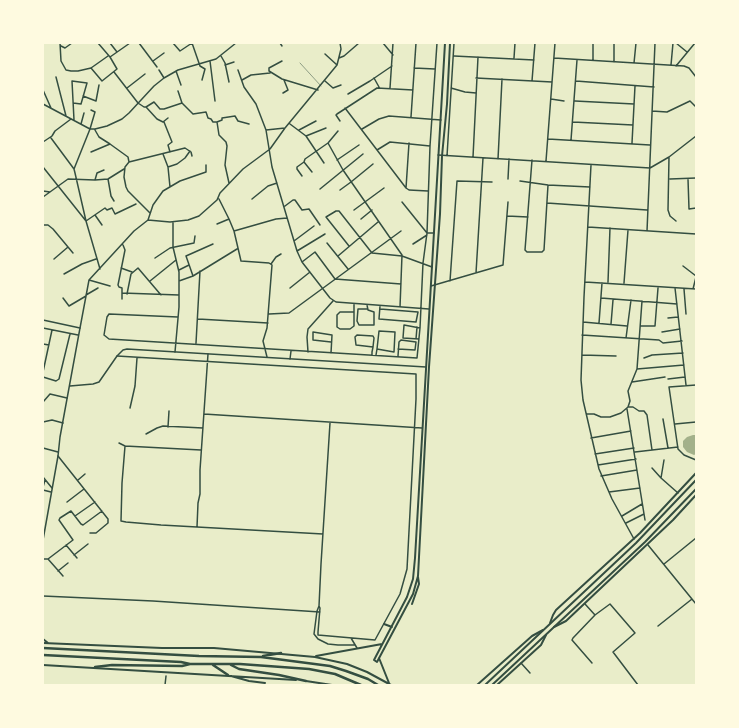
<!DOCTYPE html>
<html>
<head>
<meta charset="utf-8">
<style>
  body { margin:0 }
  #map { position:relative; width:739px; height:728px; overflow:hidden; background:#e9edc9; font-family:"Public Sans",sans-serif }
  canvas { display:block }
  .frame { position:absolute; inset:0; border:44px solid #fefae0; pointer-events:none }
</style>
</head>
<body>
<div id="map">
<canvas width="739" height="728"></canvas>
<div class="frame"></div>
</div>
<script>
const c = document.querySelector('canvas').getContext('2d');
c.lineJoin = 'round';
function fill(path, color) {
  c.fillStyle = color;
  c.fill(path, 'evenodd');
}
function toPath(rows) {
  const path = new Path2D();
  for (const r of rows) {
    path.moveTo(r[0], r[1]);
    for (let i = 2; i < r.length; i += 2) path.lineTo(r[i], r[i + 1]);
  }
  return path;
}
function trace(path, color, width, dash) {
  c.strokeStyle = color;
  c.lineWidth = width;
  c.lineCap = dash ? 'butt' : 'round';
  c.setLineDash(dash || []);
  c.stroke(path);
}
const water = toPath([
  [693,435,696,435,696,454,694,455,687,452,683,447,683,441,687,437]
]);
const service = toPath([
  [300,63,321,86]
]);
const minor = toPath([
  [60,43,61,61,66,70,71,71,78,71,91,68,108,56],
  [110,43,117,52],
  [139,43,157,67],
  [173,43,180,51,192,43],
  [192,43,200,66,205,69,202,80],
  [280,43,282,46],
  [383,43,393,55],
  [676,43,687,52],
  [61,46,65,48,72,43],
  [325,54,337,65],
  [221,56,225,63,229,82],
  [454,56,534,60],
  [110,57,130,43],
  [339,58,344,56,359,43],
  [514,58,515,43],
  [554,58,684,66,689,68,696,77],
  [593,60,593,43],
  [153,61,164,53],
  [210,61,215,101],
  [282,61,269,68,269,71,282,79,318,90],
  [614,62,614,43],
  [634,63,636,43],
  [225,65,234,62],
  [671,65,673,43],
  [676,66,695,43],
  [91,68,102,81,117,69,110,57,98,43],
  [414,68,435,69],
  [159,70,164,78],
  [238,70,244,87,256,104,266,130,272,167,297,251,302,262,330,298,336,302,429,309],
  [176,71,181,85],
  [114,72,138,103,144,107,146,107,154,102,160,109,164,109,182,103,193,114,206,112,208,118,211,119,213,122,217,122,219,135,226,142,227,146,225,165,229,183],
  [56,77,66,116],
  [374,78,379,87],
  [476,78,552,82],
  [242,80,251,75,270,73],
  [325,81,333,88,341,85],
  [532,81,535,43],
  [576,81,654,87],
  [127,88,145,74],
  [390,88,393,43],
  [451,88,465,92,476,93],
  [43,90,51,108],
  [178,91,182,103],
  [283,93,288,90,284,80],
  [348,94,370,81,392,66],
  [83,96,96,101,99,85],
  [551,99,564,101],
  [575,101,634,104],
  [73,103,81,104,87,83,72,81,74,120],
  [43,104,90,129,95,129,107,126,122,119,129,113,154,86,164,78,178,70,216,59,236,43],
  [146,107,157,119,163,122,168,118],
  [345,108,406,188,409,190,428,191],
  [91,110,95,112,90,129,74,169,75,173,86,221,100,269],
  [652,111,667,112,690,101,696,107],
  [411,117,416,43],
  [340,121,336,115,337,114,377,88,413,90],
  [164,122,172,142,168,145,170,152],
  [217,122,222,120,222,118,235,116,238,121,249,124],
  [573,122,633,125],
  [81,124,84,113],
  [290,124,306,136,324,163],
  [362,129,379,119,389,116,441,120],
  [95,130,99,137,110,144,128,157,129,162,125,167,124,177,126,187,128,191,150,213],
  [266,130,285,128],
  [299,130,316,121],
  [306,136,326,128],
  [51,138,74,169],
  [548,139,650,145],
  [571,140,577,60],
  [43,142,52,136,55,131,71,119],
  [328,143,343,170,402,255,400,307],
  [632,143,635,86],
  [377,150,390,142,430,146],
  [91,152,110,144],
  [163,154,168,167,177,164,185,158,190,151],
  [438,155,650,168,669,157,696,136],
  [447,156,454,43],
  [473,157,478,57],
  [669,157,668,210,670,216,676,221],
  [498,159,502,79],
  [337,160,359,145],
  [532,160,525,250,527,252,542,252,544,250,548,185],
  [546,161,555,43],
  [129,162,185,148,191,152,192,156],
  [304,162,312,172],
  [591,165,584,297,581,380,583,400,599,469,612,499,634,539],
  [43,167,86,221,105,208,107,210,112,208,115,214,136,204],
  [168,167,170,187],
  [302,176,297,169,297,167,304,162,305,159,328,143,338,131],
  [108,179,111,196,114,201],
  [508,179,509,159],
  [670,179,696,178],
  [688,179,689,209,696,208],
  [95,180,97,173,104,170],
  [520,181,548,185,590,187],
  [351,182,373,164],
  [406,188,409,143],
  [320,189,363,154],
  [340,190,351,182],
  [43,191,50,192],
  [43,197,68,179,95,180,108,179,124,169],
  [219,199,229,219,234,231,241,261,269,263,272,265,267,328,263,341,267,357],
  [252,199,268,186,277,183],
  [402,202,427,233,434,233],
  [547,203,647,210],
  [285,206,293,200,295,200,302,210,309,209,320,225],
  [354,210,384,188],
  [95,215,102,225],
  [507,216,528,217],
  [361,219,372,210],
  [148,220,153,205,163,191,180,181,206,172,206,165],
  [173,223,173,247,179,272,179,307,175,352],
  [217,224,229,219],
  [43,225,48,225,53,229,73,253],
  [588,227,696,234],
  [234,231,276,219,287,218],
  [647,231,655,43],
  [294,241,314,226],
  [327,243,348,269],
  [413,244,427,235],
  [349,246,326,217,336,211,339,211,372,253,402,256,432,267],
  [297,251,325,234],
  [338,256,378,222],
  [155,258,170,248,194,243,195,236],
  [54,259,68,247],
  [302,262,315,252,335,279,401,284],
  [271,264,276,257,281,254],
  [683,266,696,276],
  [121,268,132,272],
  [179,270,189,265],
  [476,273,483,158],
  [64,274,82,264,96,259],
  [193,276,186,256,213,244],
  [89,280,110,286],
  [150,281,176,260],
  [179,281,193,276,237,249],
  [450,281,457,181,492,182],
  [585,282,696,289],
  [608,282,610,228],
  [624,283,628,230],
  [431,286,503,265,508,202],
  [290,288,310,272],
  [675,288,686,385],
  [684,289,686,314],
  [693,289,696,277],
  [122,293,122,288,119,287,118,285,125,250,123,245],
  [127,294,131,274,138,268,161,295],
  [86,295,98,288],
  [63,298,69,306,86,296],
  [601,298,677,304],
  [122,299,122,293,179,295],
  [354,304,354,326,350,329,340,329,337,327,337,315,340,312,354,312],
  [367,305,368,310,374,312,374,325,359,325,357,321,358,309,367,309],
  [380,309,418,312,416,322,379,319,380,306],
  [269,314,289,313,401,231],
  [178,317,109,314,107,317,104,335,109,339,417,358,420,328,423,263,427,233,430,146,437,43],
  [668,318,678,317],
  [198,319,268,323],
  [583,322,627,326],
  [599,323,602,283],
  [611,324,613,300],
  [641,326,655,326,658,288],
  [43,328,78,335],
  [80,328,89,280,134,231,148,220,170,222,188,220,199,216,217,200,220,193,243,169,270,149,285,128,337,65,341,49,340,43],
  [662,332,680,329],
  [582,335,659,340,663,343,682,341],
  [626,338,631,300],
  [416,339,417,327],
  [419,339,403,338,404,325,420,328],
  [196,343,200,271],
  [43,344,49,345],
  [308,352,307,337,308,329,333,301],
  [331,353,332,335,313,332,313,340,331,342],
  [372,355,372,352,373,347,374,338,373,336,357,335,355,337,356,345,373,347],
  [376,355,377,349,379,331,395,332,394,352,377,349],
  [582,355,616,356],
  [117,356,416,374,416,399,407,569,400,594,375,640,318,635,318,632,320,608,319,606,321,564,330,423],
  [398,356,399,342,401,340,416,342,415,350,398,349],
  [644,358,652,355,683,353],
  [290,359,291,351],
  [637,369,684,365],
  [43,372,52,330],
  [43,377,56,381,59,379,70,334],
  [668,379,685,377],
  [632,382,665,377],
  [696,385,669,387,678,449,684,455,696,460],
  [43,402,50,394,67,398],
  [629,407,633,407,639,411,644,411,647,415,652,450],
  [130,408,135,386,137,358],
  [627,409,645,520],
  [204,414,422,428],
  [587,414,594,414,601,417,610,417,621,413,628,407,630,401,628,391,637,369,642,301],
  [663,419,668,448],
  [43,422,52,420,63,423],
  [675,424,696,422],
  [168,427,169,411],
  [146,434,157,428,163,426,203,428],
  [591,438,631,431],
  [119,443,125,446],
  [43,448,58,452],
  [201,450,125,446,122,483,121,521,126,522,161,525,323,534],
  [635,452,678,447],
  [595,454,634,448],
  [58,456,108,519,108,523,96,533,90,533],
  [598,465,636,459],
  [652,468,661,478,678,493],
  [601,476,637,470],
  [43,477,52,488],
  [661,478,664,460],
  [78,480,85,474],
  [43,487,45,480],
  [43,490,51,492],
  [609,492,640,488],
  [67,502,84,489],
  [75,516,95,502],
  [622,516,642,504],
  [626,523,644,514],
  [197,527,198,503,200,494,200,470,208,354],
  [66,545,77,558],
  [648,545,696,604],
  [74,555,88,544],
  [43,559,48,559,63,576],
  [48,559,73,540,59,520,60,518,71,511,81,524,83,525,102,511],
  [664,564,696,538],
  [58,571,68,563],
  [43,596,153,601,320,612],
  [585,604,595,615],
  [319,606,317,611,314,634,318,639,328,644,338,645,354,645],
  [658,626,692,599],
  [351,638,357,648],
  [521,663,530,673],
  [592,663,572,640,573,638,595,615,610,604,635,633,613,652,638,685],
  [165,685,166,676]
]);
const tertiary = toPath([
  [43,320,80,328,60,437,58,456,43,540],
  [70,386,93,384,99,382,117,356,123,350,127,349,426,367]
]);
const secondary = toPath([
  [445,43,415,558,413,579,407,597,374,660,377,662,413,594,418,576,429,367,440,214,442,156,447,104,450,43],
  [412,604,419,584,418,577],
  [550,623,553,615,556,610,640,533,696,473],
  [384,624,392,627],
  [554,627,566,621,673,520,696,495],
  [43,639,48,643],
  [43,643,162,648,214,648,315,657,347,664,367,672,391,685],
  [316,656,382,644],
  [379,658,389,683],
  [43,665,296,680],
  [231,676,249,681,265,683],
  [306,681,332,685],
  [477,685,532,636,543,630],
  [497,685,541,645,546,635]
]);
const trunk = toPath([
  [485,685,636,543,696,480],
  [492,685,645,542,696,489]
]);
const motorway = toPath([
  [43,648,199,656,261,657,330,666,346,671,368,679,378,685],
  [43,655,181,662,190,664,240,664,309,669,335,674,361,685],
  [263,656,281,653],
  [213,665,228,675],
  [231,665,239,669,279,675,306,681],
  [95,667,112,665,182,666,190,664]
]);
fill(water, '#a3b18a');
trace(service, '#344e41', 0.5);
trace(minor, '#344e41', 1.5);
trace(tertiary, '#344e41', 1.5);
trace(secondary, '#344e41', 2);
trace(trunk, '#344e41', 2);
trace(motorway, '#344e41', 2.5);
</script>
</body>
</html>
